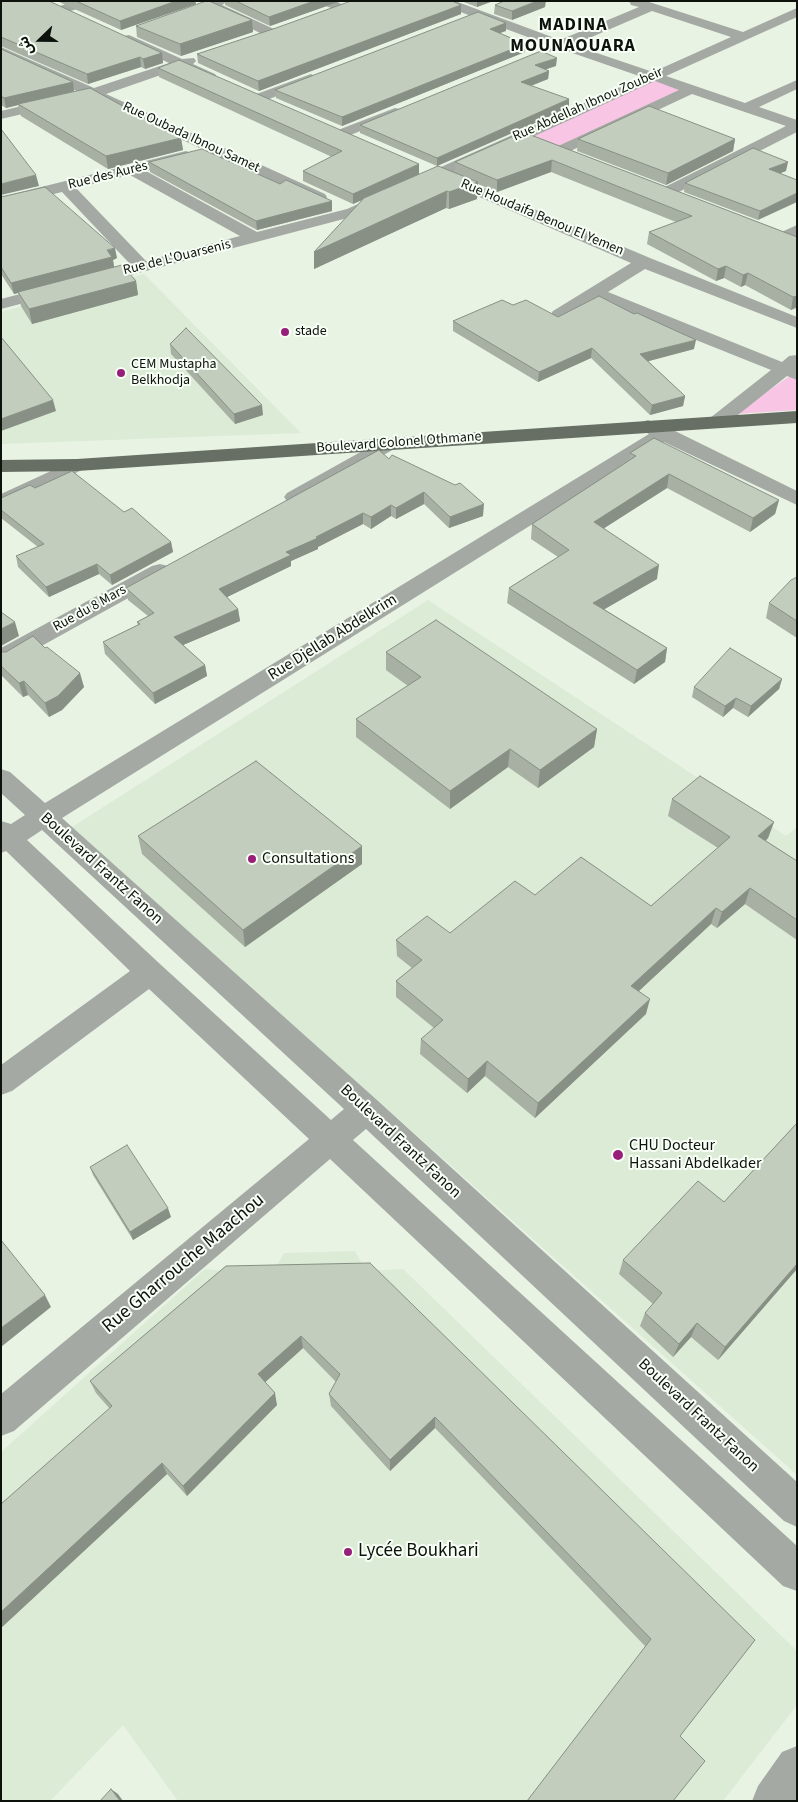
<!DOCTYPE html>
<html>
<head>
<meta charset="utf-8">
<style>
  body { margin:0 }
  #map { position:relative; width:798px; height:1802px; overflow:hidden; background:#e8f3e4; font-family:"Source Sans 3","Noto Sans Arabic",sans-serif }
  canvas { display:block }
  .frame { position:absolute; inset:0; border:2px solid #0e120d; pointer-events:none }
  .north { position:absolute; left:15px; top:15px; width:50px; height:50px; -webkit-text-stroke:4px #f8fff6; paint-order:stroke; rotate:248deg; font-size:14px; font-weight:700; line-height:20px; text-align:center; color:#0e120d }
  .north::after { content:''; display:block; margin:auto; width:18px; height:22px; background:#0e120d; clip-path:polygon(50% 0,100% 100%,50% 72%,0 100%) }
</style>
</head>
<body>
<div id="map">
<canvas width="798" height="1802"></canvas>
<div class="frame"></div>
<div class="north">ش</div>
</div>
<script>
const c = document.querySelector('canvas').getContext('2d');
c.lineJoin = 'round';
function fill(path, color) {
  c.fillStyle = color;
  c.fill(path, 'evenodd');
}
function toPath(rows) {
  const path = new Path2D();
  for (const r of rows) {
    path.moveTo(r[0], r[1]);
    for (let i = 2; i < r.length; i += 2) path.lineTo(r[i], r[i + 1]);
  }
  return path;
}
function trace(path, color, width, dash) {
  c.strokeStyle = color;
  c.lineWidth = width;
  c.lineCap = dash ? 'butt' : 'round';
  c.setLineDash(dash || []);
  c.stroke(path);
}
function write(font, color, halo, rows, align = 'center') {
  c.font = font + ' "Source Sans 3",sans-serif';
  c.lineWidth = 4;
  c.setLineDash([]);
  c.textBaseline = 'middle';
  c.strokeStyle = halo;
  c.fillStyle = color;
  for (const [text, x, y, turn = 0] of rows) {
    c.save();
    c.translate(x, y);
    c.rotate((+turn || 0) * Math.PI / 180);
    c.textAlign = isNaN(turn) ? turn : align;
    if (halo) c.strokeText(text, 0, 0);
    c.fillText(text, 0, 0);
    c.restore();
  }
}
const built = toPath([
  [144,274,301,433,1,444,1,312],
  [428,600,786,836,797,827,797,1475,72,827],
  [355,1251,366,1271,403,1269,797,1651,797,1705,723,1801,178,1801,123,1725,50,1801,1,1801,1,1452,205,1269,271,1276,284,1253]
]);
const green = toPath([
  [652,79,683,90,557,148,526,136],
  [797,371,797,410,735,414]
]);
const minor = toPath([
  [75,1,95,1,93,4,61,14,55,10,57,7,75,1],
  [209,1,228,1,222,5,276,30,278,33,276,36,266,36,212,9,178,20,172,16,173,13,209,1],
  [318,1,336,1,348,8,342,12,320,4,318,1],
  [437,1,455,1,560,40,639,7,631,5,629,1,646,1,743,32,797,8,797,17,666,76,745,103,797,80,797,89,759,107,797,120,797,132,671,196,665,198,659,196,657,193,659,190,786,126,692,94,564,154,554,154,551,151,554,148,679,90,655,81,451,174,650,258,797,317,797,328,645,269,608,292,782,362,789,356,797,355,797,380,787,376,724,426,717,428,710,426,707,422,710,418,771,370,596,300,565,319,559,320,553,319,550,315,553,311,631,263,438,179,359,215,1,309,1,299,131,265,62,192,1,207,1,197,186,151,191,153,194,156,191,159,146,171,257,232,347,209,642,77,561,49,553,52,548,51,546,48,549,45,439,4,437,1],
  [652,11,731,37,653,72,573,45,652,11],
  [130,175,240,236,146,261,76,188,130,175],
  [129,35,182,59,194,58,196,61,193,64,215,74,217,77,210,81,181,68,106,94,325,194,327,197,325,200,313,200,91,98,1,119,1,111,79,92,1,56,1,47,94,88,169,63,124,42,122,39,124,36,129,35],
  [311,74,318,78,316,81,264,101,259,102,254,101,252,98,254,95,311,74],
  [395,108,400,109,402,112,400,115,348,136,343,137,338,136,336,133,338,130,395,108],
  [797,225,797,237,783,242,777,240,775,237,777,234,797,225],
  [648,420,671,429,797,491,797,505,664,442,62,818,377,1100,797,1482,797,1527,784,1521,366,1129,353,1140,797,1546,797,1591,783,1586,330,1159,14,1431,1,1436,1,1394,309,1139,149,989,12,1091,1,1095,1,1065,130,971,6,851,1,853,1,821,11,824,25,815,1,793,1,769,10,772,45,803,649,434,641,430,638,426,641,422,648,420],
  [42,830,344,1109,331,1120,160,964,27,840,42,830],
  [389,438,396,440,399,444,396,448,301,501,294,503,287,501,284,497,287,493,382,440,389,438],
  [77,459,84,461,87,465,84,469,1,508,1,494,77,459],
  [160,564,168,566,171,571,168,576,9,664,1,666,1,648,152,566,160,564],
  [797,1746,797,1801,752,1801,758,1786,782,1752,797,1746]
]);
const primary = toPath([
  [797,411,797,423,77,471,1,472,1,460,77,459,797,411]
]);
const wall = toPath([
  [1,1,162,53,163,63,145,69,141,67,88,84,1,46],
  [57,1,195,1,196,4,121,30],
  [225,1,341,1,270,26,225,5],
  [461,1,493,1,477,7],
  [461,5,461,14,259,91,198,63,197,54,276,28],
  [495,5,545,7,512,20,494,14],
  [252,20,253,32,181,56,137,37,136,26],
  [506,31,499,33,525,44,525,52,342,126,276,98,275,90],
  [1,49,73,82,74,91,181,138,183,150,108,169,21,116,18,105,6,108,1,105],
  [556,66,545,69,549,71,548,79,531,86,569,108,437,166,360,133,360,125],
  [158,68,419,174,455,173,455,162,523,132,797,237,797,308,791,310,745,285,741,287,724,278,716,281,647,244,649,232,676,222,551,172,497,192,478,184,477,199,449,209,446,208,314,269,314,252,362,200,353,204,303,181,303,171,332,157,159,77],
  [578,139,735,139,733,151,666,185,577,151],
  [149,162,332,211,257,230,150,172],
  [786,171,780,173,758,220,684,192,685,183],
  [1,197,117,258,113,260,114,267,136,281,138,295,32,324,21,306,18,293,14,294,1,274],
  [513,305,694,349,648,361,685,396,683,406,650,415,591,358,538,382,453,331,453,321],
  [170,344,263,415,235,424,171,354],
  [630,453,779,500,775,514,750,532,667,488,604,528,657,579,604,609,667,648,665,662,634,684,507,603,509,588,558,557,531,539,532,524,629,461],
  [389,459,483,516,449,528,424,504,396,519,391,516,371,529,363,524,318,547,318,549,291,561,291,566,227,597,238,609,240,621,183,645,205,665,207,676,155,704,105,654,103,642,138,625,137,622,148,616,128,600,126,588],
  [35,488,124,512,171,542,173,552,112,585,99,574,49,597,18,567,16,556,38,547,1,518,1,498],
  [797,577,797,638,766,618,769,603],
  [1,652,84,687,62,710,49,717,28,695,23,697,1,675],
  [386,652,597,729,594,747,538,788,508,767,450,809,356,737,356,719,408,686,386,670],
  [782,679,779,689,748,717,733,708,723,717,692,697,694,687],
  [672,799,774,822,768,838,766,841,797,861,797,940,745,904,717,928,711,924,639,991,646,1014,535,1118,485,1076,467,1093,420,1054,421,1039,434,1028,396,997,396,981,412,968,397,956,396,940,450,933,535,895,651,906,718,848,668,816],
  [138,836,362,864,245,947,142,854],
  [797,1123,797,1269,718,1360,691,1337,673,1357,640,1326,645,1313,653,1304,619,1274,623,1260,724,1202],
  [90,1167,171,1217,133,1240,93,1175],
  [226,1266,755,1640,680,1736,673,1801,645,1646,435,1428,390,1471,331,1406,329,1394,336,1382,303,1348,265,1382,277,1405,187,1496,167,1474,1,1628,1,1504,110,1409,96,1393,90,1381]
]);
const shadedWall = toPath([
  [176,1,195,1,196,4,121,30,120,21],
  [314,1,341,1,270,26,269,17],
  [477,1,493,1,477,7],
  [537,1,546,1,545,7,512,20,512,11],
  [461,5,461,14,259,91,258,81],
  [252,20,253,32,181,56,180,44],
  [506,23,506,31,489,37,490,29],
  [525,44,525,52,342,126,342,117],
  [162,53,163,63,145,69,143,59],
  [140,57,141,67,88,84,87,74],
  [557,58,556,66,535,73,535,65],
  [549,71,548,79,520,90,521,82],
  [73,82,74,91,6,108,4,98],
  [569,99,569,108,437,166,437,158],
  [181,138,183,150,108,169,106,156],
  [735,139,733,151,666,185,668,173],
  [552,160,551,172,497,192,497,180],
  [788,162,786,171,768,178,769,169],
  [419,164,419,174,353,204,353,194],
  [36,175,39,186,1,195,1,184],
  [478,182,477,199,449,209,449,192],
  [447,191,446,208,314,269,314,252],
  [797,193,797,202,758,220,760,211],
  [332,201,332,211,257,230,256,221],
  [115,248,117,258,113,260,114,267,14,294,11,283],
  [726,266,724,278,716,281,718,269],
  [748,273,745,285,741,287,743,275],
  [136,281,138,295,32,324,29,309],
  [797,296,796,307,791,310,793,297],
  [696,340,694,349,638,364,640,354],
  [592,348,591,358,538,382,539,372],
  [685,396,683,406,650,415,652,405],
  [53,400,56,411,1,431,1,419],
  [262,405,263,415,235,424,234,414],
  [669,474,667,488,592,536,594,522],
  [424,492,424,504,396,519,396,508],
  [779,500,775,514,750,532,753,518],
  [484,504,483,516,449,528,450,517],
  [391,505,391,516,371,529,371,517],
  [363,513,363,524,318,547,318,549,291,561,291,566,221,600,219,589,286,552],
  [171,542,173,552,112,585,110,575],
  [97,564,99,574,49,597,46,587],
  [659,565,657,579,591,617,593,603],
  [238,609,240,621,176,648,174,637],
  [15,622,19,636,1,646,1,629],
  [667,648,665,662,634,684,637,670],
  [205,665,207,676,155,704,153,693],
  [80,673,84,687,62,710,49,717,45,703],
  [782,679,779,689,748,717,751,706],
  [24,681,28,695,23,697,19,683],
  [736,698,733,708,723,717,725,706],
  [597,729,594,747,538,788,540,770],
  [510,749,508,767,450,809,450,791],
  [774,822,768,838,753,852,758,836],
  [362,846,362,864,245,947,243,930],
  [750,888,745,904,717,928,722,912],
  [716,908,711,924,628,1001,631,986],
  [650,999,646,1014,535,1118,538,1103],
  [487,1061,485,1076,467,1093,468,1079],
  [168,1208,171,1217,133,1240,130,1232],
  [797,1264,797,1269,718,1360,725,1347],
  [45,1295,51,1307,1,1347,1,1328],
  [697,1323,691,1337,673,1357,679,1344],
  [301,1336,303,1348,261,1386,258,1374],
  [275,1393,277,1405,187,1496,183,1486],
  [435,1417,435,1428,390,1471,390,1460],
  [162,1463,167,1474,1,1628,1,1612],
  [111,1789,118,1794,123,1801,120,1801]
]);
const building = toPath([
  [1,1,49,1,162,53,143,59,140,57,87,74,1,37,1,1],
  [76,1,176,1,120,21,76,1],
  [206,1,209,1,252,20,180,44,136,26,206,1],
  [236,1,314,1,269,17,236,1],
  [351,1,452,1,461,5,258,81,197,54,276,28,351,1],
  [504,1,537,1,512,11,495,5,504,1],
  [478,12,506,23,490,29,525,44,342,117,275,90,478,12],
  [1,49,73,82,4,98,1,96,1,49],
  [541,51,557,58,535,65,549,71,521,82,569,99,437,158,360,125,541,51],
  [179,60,419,164,353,194,303,171,342,151,158,68,179,60],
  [90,88,181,138,106,156,18,104,90,88],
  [649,106,735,139,668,173,578,139,649,106],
  [1,129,36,175,1,184,1,129],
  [523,132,797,237,797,296,793,297,748,273,743,275,726,266,718,269,649,232,692,216,552,160,497,180,455,162,523,132],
  [753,148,788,162,769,169,797,180,797,193,760,211,685,183,753,148],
  [202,149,280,184,286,180,332,201,256,221,149,162,202,149],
  [438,166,478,182,449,192,447,191,314,252,364,198,438,166],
  [45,187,115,248,107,250,112,257,11,283,1,267,1,197,45,187],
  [122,265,136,281,29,309,18,292,122,265],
  [599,296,634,314,637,313,696,340,640,354,685,396,652,405,592,348,539,372,453,321,502,300,513,305,526,300,558,317,599,296],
  [186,328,262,405,234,414,170,344,186,328],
  [1,337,53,400,1,419,1,337],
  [654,438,779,500,753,518,669,474,594,522,659,565,593,603,667,648,637,670,509,588,569,550,532,524,636,456,630,453,654,438],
  [379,450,389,459,392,455,455,485,460,483,484,504,450,517,424,492,396,508,391,505,371,517,363,513,316,537,318,538,286,552,291,555,219,589,238,609,174,637,205,665,153,693,103,642,140,624,137,622,154,613,126,588,379,450],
  [72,471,124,512,132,508,171,542,110,575,97,564,46,587,16,556,44,544,1,510,1,498,30,485,35,488,72,471],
  [797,577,797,621,769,603,791,580,797,577],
  [1,612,15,622,1,629,1,612],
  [436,620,597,729,540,770,510,749,450,791,356,719,421,677,386,652,436,620],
  [33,636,45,648,47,647,80,673,58,696,45,703,24,681,19,683,1,666,1,652,6,652,33,636],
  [730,648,782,679,751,706,736,698,725,706,694,687,730,648],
  [256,761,362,846,243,930,138,836,256,761],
  [700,776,774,822,758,836,797,861,797,920,750,888,722,912,716,908,631,986,650,999,538,1103,487,1061,468,1079,421,1039,443,1020,396,981,422,960,396,940,427,916,450,933,515,881,535,895,581,857,651,906,730,837,672,799,700,776],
  [797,1123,797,1264,725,1347,697,1323,679,1344,645,1313,662,1293,623,1260,698,1181,724,1202,797,1123],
  [127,1145,168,1208,130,1232,90,1167,127,1145],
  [1,1240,45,1295,1,1328,1,1240],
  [370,1263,755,1640,680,1736,705,1761,673,1801,527,1801,651,1639,435,1417,390,1460,329,1394,340,1374,301,1336,258,1374,275,1393,183,1486,162,1463,1,1612,1,1504,112,1406,90,1381,226,1266,370,1263],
  [111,1789,120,1801,100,1801,111,1789]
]);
const markers = [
  [285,332,5,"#981f79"],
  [121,373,5,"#981f79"],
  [252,859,5,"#981f79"],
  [618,1155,6,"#981f79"],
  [348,1552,5,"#981f79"]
];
const farStreetnames = [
  ["Rue Abdellah Ibnou Zoubeir",588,105,-24],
  ["Rue Oubada Ibnou Samet",191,138,25],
  ["Rue des Aurès",108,176,-14],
  ["Rue Houdaifa Benou El Yemen",542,218,23],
  ["Rue de L'Ouarsenis",177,258,-14],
  ["Boulevard Colonel Othmane",399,443,-4],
  ["Rue du 8 Mars",90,609,-29]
];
const farPoinames = [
  ["stade",295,332],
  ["CEM Mustapha",131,365],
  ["Belkhodja",131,381]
];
const streetNames = [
  ["Rue Djellab Abdelkrim",333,638,-32],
  ["Boulevard Frantz Fanon",101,869,42],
  ["Boulevard Frantz Fanon",400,1142,43],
  ["Boulevard Frantz Fanon",698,1416,43]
];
const poiNames = [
  ["Consultations",262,859],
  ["CHU Docteur",629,1146],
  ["Hassani Abdelkader",629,1164]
];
const farDistrictnames = [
  ["MADINA",573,26],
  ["MOUNAOUARA",573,47]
];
const nearStreetnames = [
  ["Rue Gharrouche Maachou",184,1264,-40]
];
const nearPoinames = [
  ["Lycée Boukhari",358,1552]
];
fill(built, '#dbebd5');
fill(green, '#f8c5e4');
fill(minor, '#a4a9a3');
fill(primary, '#676f64');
fill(wall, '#a7b0a3');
fill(shadedWall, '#889085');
fill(building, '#c2cdbe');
trace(building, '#889085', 1);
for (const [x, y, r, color] of markers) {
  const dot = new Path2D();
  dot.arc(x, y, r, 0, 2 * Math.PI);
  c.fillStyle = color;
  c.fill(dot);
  trace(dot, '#f8fff6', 2);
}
write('14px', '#0e120d', '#f8fff6', farStreetnames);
write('14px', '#0e120d', '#f8fff6', farPoinames, 'left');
write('16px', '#0e120d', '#f8fff6', streetNames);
write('16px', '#0e120d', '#f8fff6', poiNames, 'left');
c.letterSpacing = '1px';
write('bold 18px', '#0e120d', '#f8fff6', farDistrictnames);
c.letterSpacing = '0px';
write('19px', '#0e120d', '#f8fff6', nearStreetnames);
write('19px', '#0e120d', '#f8fff6', nearPoinames, 'left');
</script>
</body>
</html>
